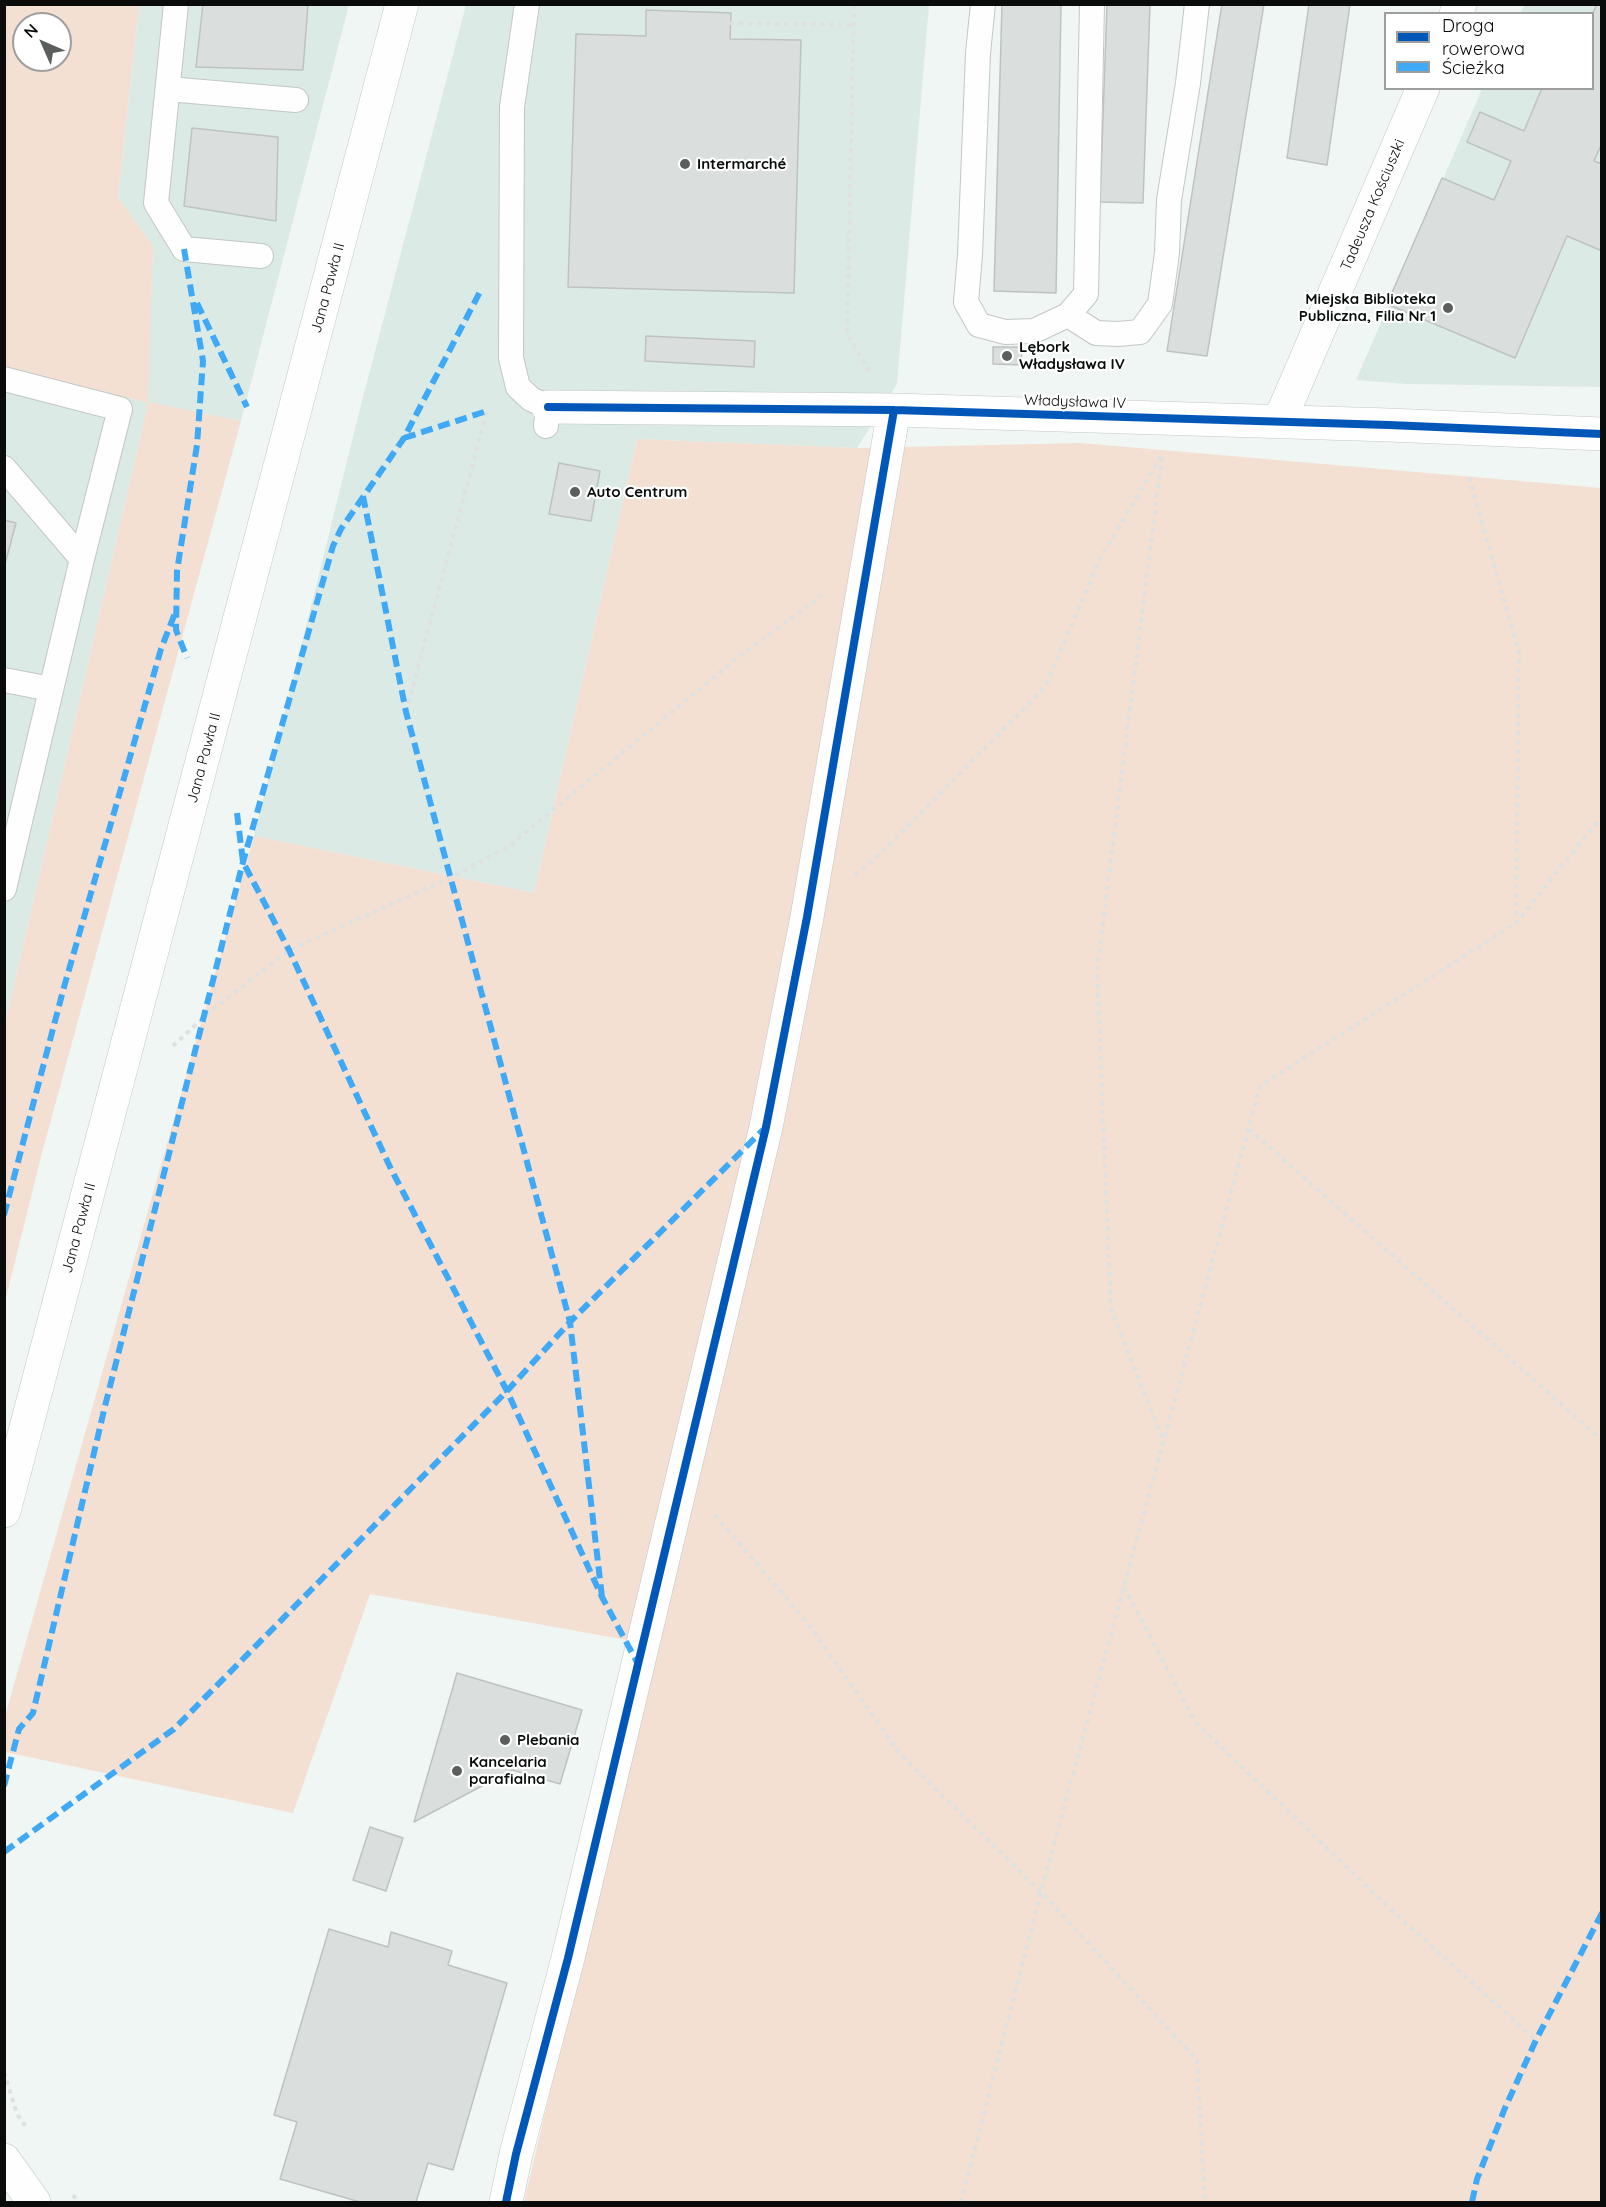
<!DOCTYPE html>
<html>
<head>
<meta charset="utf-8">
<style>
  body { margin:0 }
  #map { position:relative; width:1606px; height:2207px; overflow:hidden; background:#f0f6f4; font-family:Quicksand,sans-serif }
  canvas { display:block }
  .frame { position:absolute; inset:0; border:6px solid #090c0b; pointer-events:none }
  .legend { position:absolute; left:1384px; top:12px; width:210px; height:78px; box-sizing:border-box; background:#fff; border:2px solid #9d9e9d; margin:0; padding:8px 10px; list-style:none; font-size:18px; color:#090c0b }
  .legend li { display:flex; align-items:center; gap:12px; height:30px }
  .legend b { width:30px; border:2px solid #9d9e9d }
  .north { position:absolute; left:12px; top:12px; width:60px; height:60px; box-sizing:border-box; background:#fff; border:2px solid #9d9e9d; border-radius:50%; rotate:315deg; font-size:16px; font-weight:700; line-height:24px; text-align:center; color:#090c0b }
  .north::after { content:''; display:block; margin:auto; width:21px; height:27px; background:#5a5e5d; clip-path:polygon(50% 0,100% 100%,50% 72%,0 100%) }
</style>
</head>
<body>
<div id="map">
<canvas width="1606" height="2207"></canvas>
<div class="frame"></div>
<ul class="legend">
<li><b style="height:8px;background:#0057b8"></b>Droga rowerowa</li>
<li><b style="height:8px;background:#3fa9f5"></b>Ścieżka</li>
</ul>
<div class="north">N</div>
</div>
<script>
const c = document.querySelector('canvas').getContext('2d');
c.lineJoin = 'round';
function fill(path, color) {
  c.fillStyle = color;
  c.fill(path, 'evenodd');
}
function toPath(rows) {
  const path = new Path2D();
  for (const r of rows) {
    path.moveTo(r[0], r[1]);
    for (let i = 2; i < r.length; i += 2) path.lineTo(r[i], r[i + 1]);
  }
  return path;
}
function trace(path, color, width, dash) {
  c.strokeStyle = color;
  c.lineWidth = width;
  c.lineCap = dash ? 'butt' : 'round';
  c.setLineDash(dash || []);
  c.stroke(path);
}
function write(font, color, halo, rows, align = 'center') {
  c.font = font + ' Quicksand,sans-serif';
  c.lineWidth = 4.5;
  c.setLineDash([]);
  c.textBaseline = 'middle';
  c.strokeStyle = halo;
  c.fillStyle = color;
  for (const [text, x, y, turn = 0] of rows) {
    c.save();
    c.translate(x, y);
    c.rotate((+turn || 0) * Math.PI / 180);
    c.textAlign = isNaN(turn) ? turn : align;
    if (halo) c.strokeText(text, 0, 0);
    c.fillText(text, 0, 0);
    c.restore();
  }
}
const built = toPath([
  [139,5,349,5,241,421,148,403,5,1024,5,366,147,402,153,246,118,197],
  [466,5,929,5,897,384,857,448,637,439,534,893,254,836,362,401],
  [1525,5,1601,5,1601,387,1407,384,1356,380,1482,89,1592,88,1592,14,1520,13]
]);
const green = toPath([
  [5,4,139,5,118,197,153,246,148,402,241,421,42,1153,5,1302,5,1024,148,403,5,366],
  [24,24,60,24,60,60,24,60],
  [637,439,857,448,1081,443,1601,488,1601,2202,524,2202,655,1645,370,1594,293,1813,5,1752,5,1716,254,836,534,893]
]);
const building = toPath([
  [203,4,308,4,303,70,196,67,203,4],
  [1002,4,1061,4,1056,293,994,291,1002,4],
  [1107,4,1150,4,1143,203,1100,202,1107,4],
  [1222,4,1264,4,1207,356,1167,351,1222,4],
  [1309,4,1350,4,1327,165,1287,158,1309,4],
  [1597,4,1602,4,1602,143,1594,161,1602,164,1602,251,1567,236,1515,358,1387,304,1442,178,1494,200,1511,161,1467,142,1480,112,1524,131,1542,88,1592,88,1592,15,1597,4],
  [646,10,731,13,730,39,801,40,794,293,568,287,576,34,646,36,646,10],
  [192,128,278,137,276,221,184,206,192,128],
  [646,336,755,341,754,367,645,361,646,336],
  [993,347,1022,347,1021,365,993,364,993,347],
  [559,463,600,471,591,521,549,514,559,463],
  [4,520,16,523,4,568,4,520],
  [457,1673,582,1710,560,1784,512,1770,414,1822,457,1673],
  [370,1827,403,1838,386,1891,353,1880,370,1827],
  [329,1929,388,1947,391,1932,452,1951,448,1965,507,1983,453,2170,428,2163,416,2202,360,2202,280,2179,297,2122,274,2115,329,1929]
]);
const path = toPath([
  [854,4,847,334,870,372],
  [730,23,854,25],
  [1162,457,1097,970,1111,1309,1163,1440],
  [1469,477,1519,652,1516,922],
  [406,712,487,411],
  [855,875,881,853,1045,687,1100,559,1161,456],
  [173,1046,205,1016,289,950,450,878,508,847,741,655,822,596],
  [1249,1129,1602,1440],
  [715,1515,807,1622,900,1754,1041,1892,1197,2060,1205,2202],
  [1124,1587,1195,1722,1399,1917,1536,2040],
  [4,2072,17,2114,26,2127],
  [73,2195,78,2202],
  [961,2202,1041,1892,1260,1086,1516,923,1602,816]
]);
const service = toPath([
  [176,4,156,203,184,249,261,256],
  [527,4,512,107,511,358,518,387,531,399,548,407,546,426],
  [983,4,978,53,970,255,966,302,979,325,1005,332,1034,331,1068,315,1086,294,1092,4],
  [168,89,296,100],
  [1068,315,1096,333,1118,334,1140,332,1160,304,1167,253,1169,200,1188,83,1197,4],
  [4,379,120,409,82,559,4,889],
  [4,468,82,559],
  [4,680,51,689]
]);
const minor = toPath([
  [1456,14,1460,4],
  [548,407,894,410,1389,425,1602,434],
  [1279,422,1423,88],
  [506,2202,516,2154,568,1958,766,1127,807,917,894,410]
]);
const tertiary = toPath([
  [4,2160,34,2202]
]);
const secondary = toPath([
  [4,1511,402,4]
]);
const quiet = toPath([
  [184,249,203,361,197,445,177,571,176,630,187,658],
  [197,303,247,407],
  [404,438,487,411],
  [363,496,406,712,570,1322,602,1597],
  [237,813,243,862,289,950,391,1169,507,1391,602,1597,638,1664],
  [4,1215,64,987,161,649,177,608],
  [4,1786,19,1729,33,1713,105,1406,243,862,333,546,341,529,404,438,482,288],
  [4,1852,174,1729,507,1391,570,1322,763,1130],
  [1472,2202,1477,2179,1505,2108,1536,2040,1602,1913]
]);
const cycleway = toPath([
  [548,407,894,410,1389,425,1602,434],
  [506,2202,516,2154,568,1958,766,1127,807,917,894,410]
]);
const markers = [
  [685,164,6,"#5a5e5d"],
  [1448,308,6,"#5a5e5d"],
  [1007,356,6,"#5a5e5d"],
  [575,492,6,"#5a5e5d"],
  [505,1740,6,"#5a5e5d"],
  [457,1771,6,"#5a5e5d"]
];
const poiNames = [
  ["Intermarché",697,164],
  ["Miejska Biblioteka",1436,299,"right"],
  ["Publiczna, Filia Nr 1",1436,316,"right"],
  ["Lębork",1019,347],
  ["Władysława IV",1019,364],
  ["Auto Centrum",587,492],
  ["Plebania",517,1740],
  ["Kancelaria",469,1762],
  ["parafialna",469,1779]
];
const streetNames = [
  ["Tadeusza Kościuszki",1373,205,-67],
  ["Jana Pawła II",328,288,-75],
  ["Władysława IV",1075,402,2],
  ["Jana Pawła II",204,758,-75],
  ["Jana Pawła II",79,1228,-75]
];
fill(built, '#dbeae5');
fill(green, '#f3e0d2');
fill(building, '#dadfdd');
trace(building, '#bec2c1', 1.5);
trace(service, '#c2c7c5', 26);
trace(minor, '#c2c7c5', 34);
trace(tertiary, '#c2c7c5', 34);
trace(secondary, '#c2c7c5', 34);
trace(path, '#dfe1e0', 4, [4.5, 4.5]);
trace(service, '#fdfefd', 24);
trace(minor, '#fdfefd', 33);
trace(tertiary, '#fdfefd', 33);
trace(secondary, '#fdfefd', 33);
trace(quiet, '#3fa9f5', 6, [12, 6]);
trace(cycleway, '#0057b8', 8);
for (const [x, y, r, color] of markers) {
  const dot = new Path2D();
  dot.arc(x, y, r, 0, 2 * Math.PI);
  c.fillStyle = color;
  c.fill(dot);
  trace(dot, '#fff', 2);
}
write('bold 15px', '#090c0b', '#fff', poiNames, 'left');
write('15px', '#090c0b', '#fff', streetNames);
</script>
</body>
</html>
